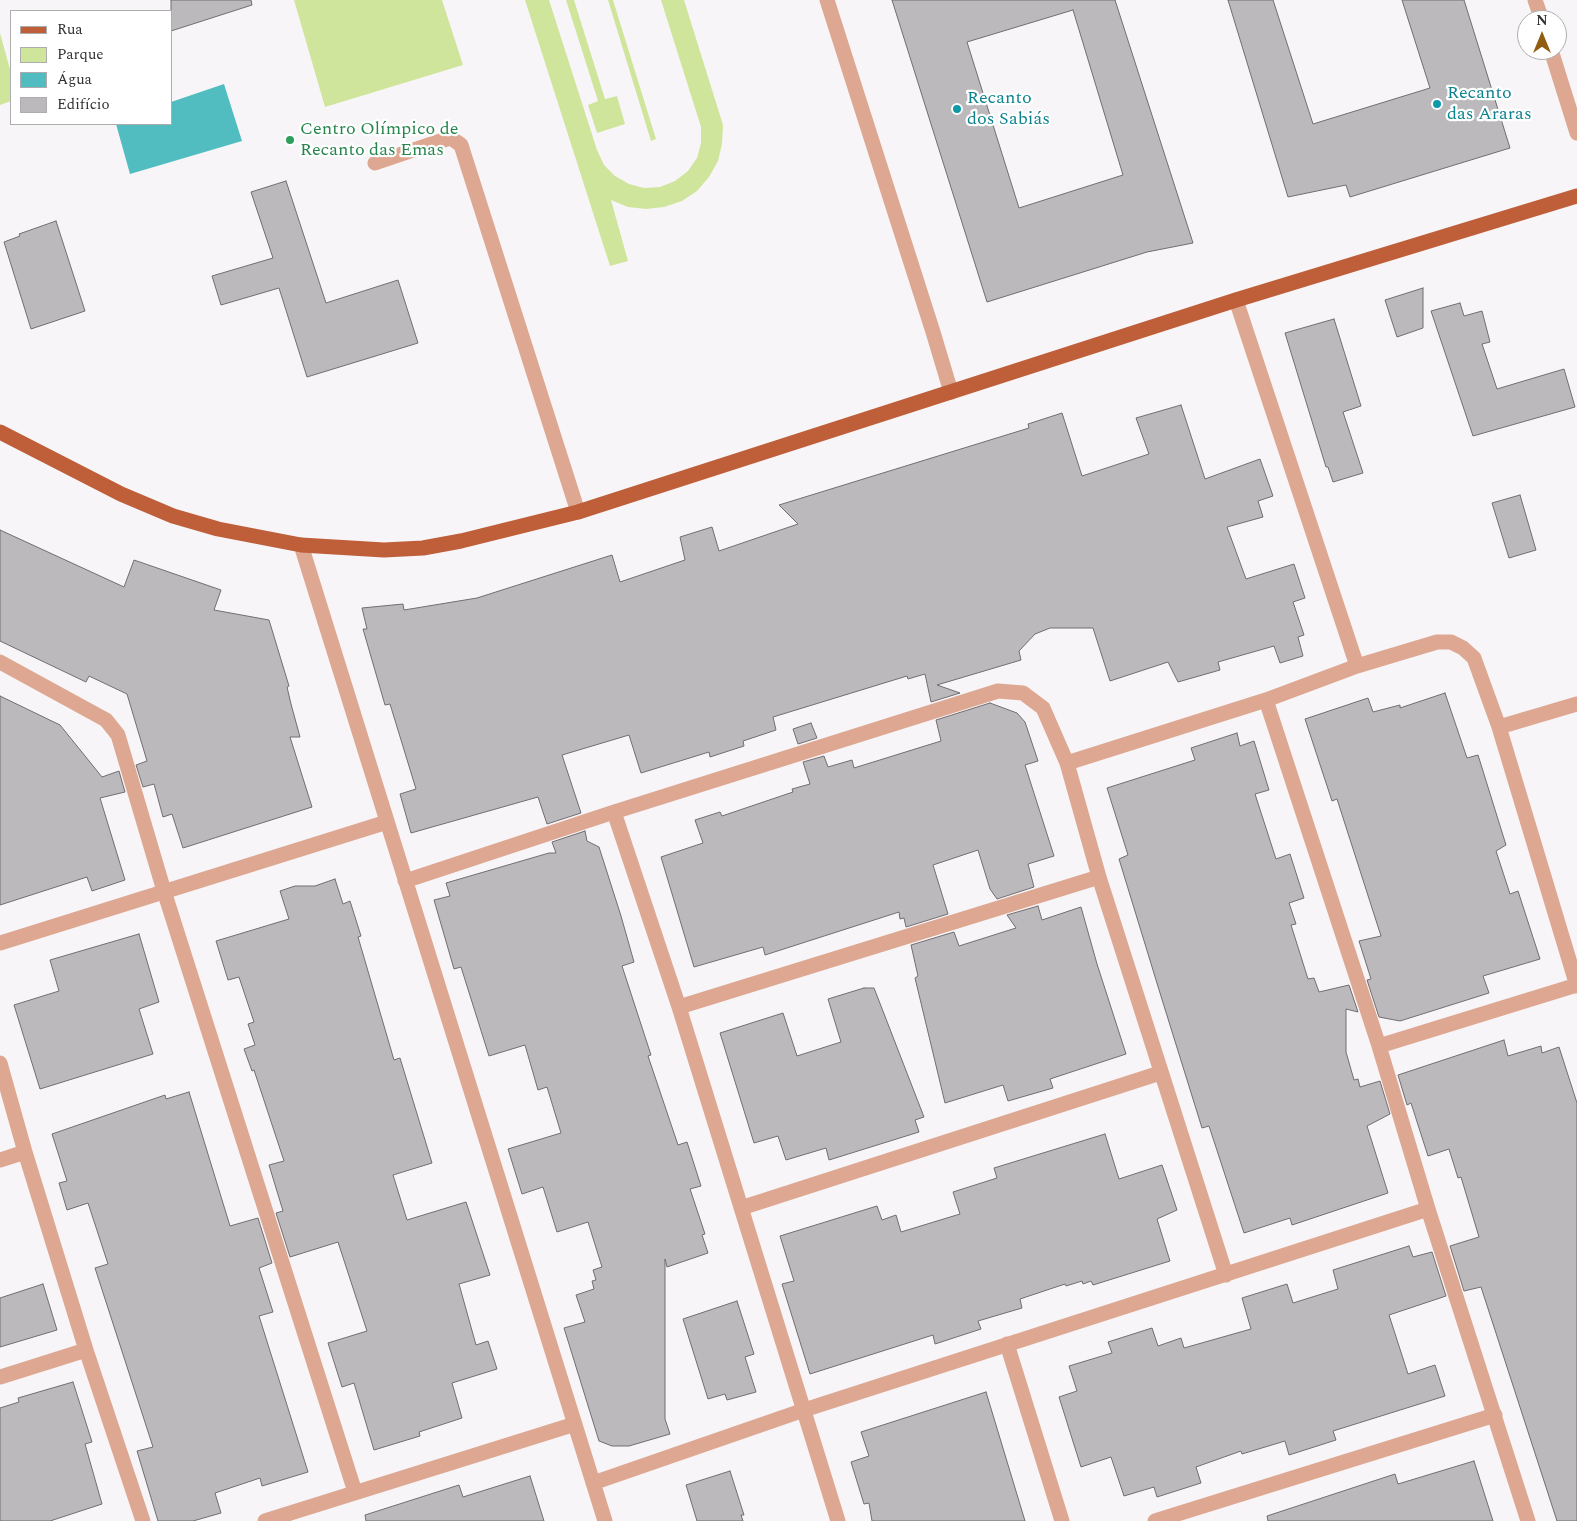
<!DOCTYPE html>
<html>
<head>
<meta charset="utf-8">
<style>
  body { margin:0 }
  #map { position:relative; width:1577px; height:1521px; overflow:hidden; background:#f8f5f8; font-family:Spectral,serif }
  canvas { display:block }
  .legend { position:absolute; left:10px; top:10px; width:162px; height:115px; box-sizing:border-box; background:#fff; border:1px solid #adadad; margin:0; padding:6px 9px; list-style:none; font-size:15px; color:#323132 }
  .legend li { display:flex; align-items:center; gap:10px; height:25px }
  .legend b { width:25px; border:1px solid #adadad }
  .north { position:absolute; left:1517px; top:10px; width:50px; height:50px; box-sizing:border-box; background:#fff; border:1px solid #adadad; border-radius:50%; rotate:0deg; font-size:14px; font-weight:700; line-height:20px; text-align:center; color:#323132 }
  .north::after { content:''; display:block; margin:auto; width:18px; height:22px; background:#915d10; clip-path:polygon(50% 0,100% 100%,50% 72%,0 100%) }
</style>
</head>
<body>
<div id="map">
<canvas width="1577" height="1521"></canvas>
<ul class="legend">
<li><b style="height:6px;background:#bf5f39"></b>Rua</li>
<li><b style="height:14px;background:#d0e59c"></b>Parque</li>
<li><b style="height:14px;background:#51bdc1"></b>Água</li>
<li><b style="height:14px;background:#bbb9bb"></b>Edifício</li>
</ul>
<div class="north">N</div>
</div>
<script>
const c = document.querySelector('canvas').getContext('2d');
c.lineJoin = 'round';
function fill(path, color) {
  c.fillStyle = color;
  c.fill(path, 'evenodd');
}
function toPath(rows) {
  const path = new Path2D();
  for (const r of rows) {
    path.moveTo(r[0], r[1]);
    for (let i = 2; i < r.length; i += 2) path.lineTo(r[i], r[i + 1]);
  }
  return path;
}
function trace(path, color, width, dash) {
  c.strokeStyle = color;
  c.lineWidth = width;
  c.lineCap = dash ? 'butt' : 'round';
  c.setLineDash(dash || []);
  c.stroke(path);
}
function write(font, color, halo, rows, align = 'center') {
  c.font = font + ' Spectral,serif';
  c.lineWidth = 4.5;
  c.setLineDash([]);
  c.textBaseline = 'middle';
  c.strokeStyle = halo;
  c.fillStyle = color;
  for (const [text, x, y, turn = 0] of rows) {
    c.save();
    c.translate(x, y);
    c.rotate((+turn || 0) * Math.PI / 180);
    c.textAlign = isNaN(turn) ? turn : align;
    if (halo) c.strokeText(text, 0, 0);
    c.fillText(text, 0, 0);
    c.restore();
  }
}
const green = toPath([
  [294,0,442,0,463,65,325,107],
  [525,0,549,0,597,150,604,165,615,176,629,184,644,188,660,187,675,181,688,171,697,158,701,143,701,127,661,0,684,0,723,125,722,144,718,161,709,177,697,191,682,201,664,207,646,209,628,207,611,200,628,261,610,266],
  [566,0,574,0,605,99,617,96,625,124,597,133,588,105,598,101],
  [608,0,613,0,656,139,651,141],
  [0,33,11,73,11,101,0,105]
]);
const water = toPath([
  [224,84,242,141,130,174,116,124,171,124,171,102]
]);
const building = toPath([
  [171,0,251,0,252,5,171,31,171,0],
  [892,0,1115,0,1193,243,1147,252,987,302,892,0],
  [1073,10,1123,175,1019,208,967,42,1073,10],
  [1228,0,1273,0,1313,124,1430,88,1402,0,1464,0,1510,148,1350,197,1346,185,1288,197,1228,0],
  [286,181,326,303,398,280,418,343,307,377,279,288,221,305,212,276,273,258,251,192,286,181],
  [56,221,85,311,31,329,4,242,20,236,19,234,56,221],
  [1423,288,1423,328,1397,337,1385,300,1423,288],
  [1460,303,1464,316,1482,311,1490,342,1482,344,1497,389,1564,369,1575,407,1473,436,1431,311,1460,303],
  [1334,319,1361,406,1343,412,1363,473,1333,482,1328,467,1326,467,1285,333,1334,319],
  [1181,405,1205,479,1260,459,1273,496,1258,501,1263,517,1227,527,1246,579,1294,564,1305,598,1293,602,1304,635,1298,637,1303,656,1280,663,1274,646,1218,662,1220,670,1178,682,1168,662,1110,681,1093,628,1050,628,1035,634,1019,651,1021,660,937,685,960,693,931,702,925,674,908,679,907,676,773,717,776,730,743,741,744,746,710,757,709,752,641,773,629,735,562,755,581,813,547,824,538,797,411,833,400,794,416,789,390,704,385,705,363,629,367,629,362,608,403,604,404,610,477,598,612,555,620,582,685,560,680,537,712,527,719,551,798,524,779,505,1029,428,1028,424,1062,413,1082,476,1149,454,1136,418,1181,405],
  [1520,495,1536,550,1509,558,1492,503,1520,495],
  [0,530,124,587,134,560,221,590,214,610,269,620,289,686,287,687,291,704,300,737,290,737,312,807,183,848,172,814,163,817,154,784,143,787,136,765,147,761,127,694,89,676,86,682,0,641,0,530],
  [1445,693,1467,758,1478,755,1506,845,1496,851,1510,894,1518,891,1540,959,1483,976,1489,993,1400,1021,1379,1017,1367,980,1371,979,1359,941,1381,936,1337,799,1332,801,1305,719,1368,698,1373,712,1400,705,1400,708,1445,693],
  [0,696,60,725,102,777,119,771,125,792,100,798,125,880,92,891,87,877,0,905,0,696],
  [990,703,1017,713,1025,722,1038,761,1025,765,1054,856,1028,864,1034,887,997,899,990,889,978,850,933,865,948,914,906,927,904,918,900,919,899,912,765,955,763,947,694,967,661,857,703,843,695,820,720,812,722,816,793,792,792,789,810,784,803,762,824,756,828,767,852,760,854,768,941,741,936,720,990,703],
  [811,723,817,738,798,744,793,729,811,723],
  [1237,733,1240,746,1254,741,1269,790,1255,794,1276,859,1290,854,1304,898,1289,903,1296,924,1291,925,1308,979,1314,978,1319,992,1349,985,1358,1012,1346,1009,1346,1052,1354,1080,1358,1079,1360,1087,1380,1081,1390,1114,1367,1126,1388,1193,1292,1225,1290,1218,1244,1233,1209,1126,1202,1128,1160,993,1119,859,1128,855,1107,788,1195,760,1191,748,1237,733],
  [585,831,587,841,599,847,621,916,634,962,622,966,651,1055,648,1056,678,1145,687,1142,701,1186,690,1189,705,1234,702,1235,708,1253,667,1267,665,1259,665,1419,670,1434,629,1446,612,1446,599,1441,564,1328,585,1322,576,1295,594,1289,592,1281,596,1280,593,1270,602,1267,588,1222,557,1232,543,1187,522,1194,508,1149,561,1133,547,1087,538,1090,525,1045,489,1056,461,967,454,969,434,900,450,896,446,883,549,853,556,853,552,842,585,831],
  [335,879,343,904,350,901,361,936,358,937,394,1060,400,1058,432,1163,393,1175,407,1220,466,1202,490,1275,459,1284,476,1345,488,1341,497,1369,452,1383,462,1418,419,1432,420,1436,374,1450,354,1383,342,1387,328,1343,367,1331,338,1242,290,1257,276,1213,283,1211,269,1165,284,1161,254,1070,252,1071,244,1049,255,1045,248,1024,254,1022,239,977,228,980,216,941,289,919,280,891,295,886,315,886,335,879],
  [1038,906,1042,920,1081,907,1097,964,1126,1054,1050,1079,1053,1088,1008,1101,1003,1085,945,1103,915,978,918,976,911,945,954,932,959,946,1016,928,1007,915,1038,906],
  [139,934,159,1002,139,1009,153,1054,40,1089,14,1005,59,991,50,960,139,934],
  [864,988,874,988,924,1117,915,1120,919,1132,829,1160,826,1148,786,1160,778,1136,754,1143,720,1033,783,1013,797,1056,841,1042,828,999,864,988],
  [1504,1040,1508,1056,1541,1046,1542,1053,1559,1047,1577,1103,1577,1521,1557,1521,1481,1287,1464,1291,1450,1246,1479,1237,1461,1177,1458,1178,1449,1149,1428,1156,1411,1103,1407,1105,1398,1075,1504,1040],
  [189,1092,230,1226,258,1218,272,1263,259,1268,273,1312,259,1316,308,1472,262,1486,260,1478,215,1493,221,1513,193,1521,158,1521,137,1451,153,1447,95,1268,108,1264,88,1203,67,1210,59,1183,67,1181,52,1134,165,1095,166,1099,189,1092],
  [1105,1134,1119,1179,1162,1165,1177,1210,1157,1219,1170,1261,1093,1285,1091,1281,1083,1284,1082,1281,1066,1286,1065,1284,1020,1299,1022,1308,978,1321,981,1329,935,1344,933,1335,810,1374,782,1284,794,1281,780,1236,877,1206,882,1220,896,1215,901,1232,960,1214,953,1192,997,1178,994,1168,1105,1134],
  [1409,1246,1413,1257,1432,1252,1446,1296,1389,1315,1408,1374,1435,1365,1445,1396,1333,1431,1336,1440,1289,1455,1285,1441,1242,1454,1241,1451,1196,1467,1201,1483,1157,1497,1154,1487,1124,1496,1111,1457,1081,1467,1059,1397,1077,1391,1069,1366,1112,1353,1108,1342,1152,1328,1158,1346,1181,1338,1184,1348,1251,1329,1242,1298,1287,1284,1293,1303,1338,1289,1333,1270,1409,1246],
  [43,1284,57,1330,0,1347,0,1298,43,1284],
  [737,1301,754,1354,745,1357,756,1392,727,1400,725,1394,708,1399,683,1319,737,1301],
  [73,1382,92,1442,85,1444,102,1504,50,1521,0,1521,0,1408,19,1402,18,1398,73,1382],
  [986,1392,1025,1521,872,1521,869,1503,864,1504,851,1462,869,1456,861,1432,986,1392],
  [1474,1461,1493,1521,1268,1521,1267,1516,1395,1474,1398,1484,1474,1461],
  [730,1471,744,1515,741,1515,743,1521,697,1521,686,1485,730,1471],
  [530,1476,544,1521,366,1521,365,1515,459,1485,463,1497,530,1476]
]);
const minor = toPath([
  [827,0,933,332,951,392],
  [1535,0,1542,20],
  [1551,50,1577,133],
  [375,163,440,141,451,138,461,145,578,512],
  [1236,300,1357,666],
  [301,545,605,1521],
  [0,662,106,720,118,735,164,891,355,1492],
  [1266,700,1379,1046,1428,1209,1528,1521],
  [1499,727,1577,704],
  [1067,763,1266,700,1357,666,1437,642,1451,642,1463,648,1474,658,1499,727,1577,986],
  [614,812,679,1007,838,1521],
  [405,881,614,812,998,691,1023,693,1043,708,1067,763,1099,877,1226,1275],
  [0,943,387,822],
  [679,1007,1099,877],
  [1379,1046,1577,985],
  [0,1063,25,1152,86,1350,143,1521],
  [0,1160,25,1152],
  [741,1208,1160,1073],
  [1007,1344,1062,1521],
  [0,1377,86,1350],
  [593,1483,804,1410,1428,1209],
  [265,1521,575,1424],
  [1155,1521,1495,1415]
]);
const major = toPath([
  [0,432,121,494,173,516,218,529,301,545,384,550,423,548,461,541,578,512,1236,300,1577,196]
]);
const markers = [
  [1437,104,5,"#0f9aa8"],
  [957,109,5,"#0f9aa8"],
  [290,140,5,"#2e9e5b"]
];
const cultureNames = [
  ["Recanto",1447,94],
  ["das Araras",1447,115],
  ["Recanto",967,99],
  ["dos Sabiás",967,120]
];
const leisureNames = [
  ["Centro Olímpico de",300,130],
  ["Recanto das Emas",300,151]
];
fill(green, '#d0e59c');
fill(water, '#51bdc1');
fill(building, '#bbb9bb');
trace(building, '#706e70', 1);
trace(minor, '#dda792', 15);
trace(major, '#bf5f39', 15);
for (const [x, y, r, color] of markers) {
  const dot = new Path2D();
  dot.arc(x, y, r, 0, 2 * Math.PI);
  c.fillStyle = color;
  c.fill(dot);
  trace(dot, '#fff', 2);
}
write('18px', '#0d838f', '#fff', cultureNames, 'left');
write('18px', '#27864d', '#fff', leisureNames, 'left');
</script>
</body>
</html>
